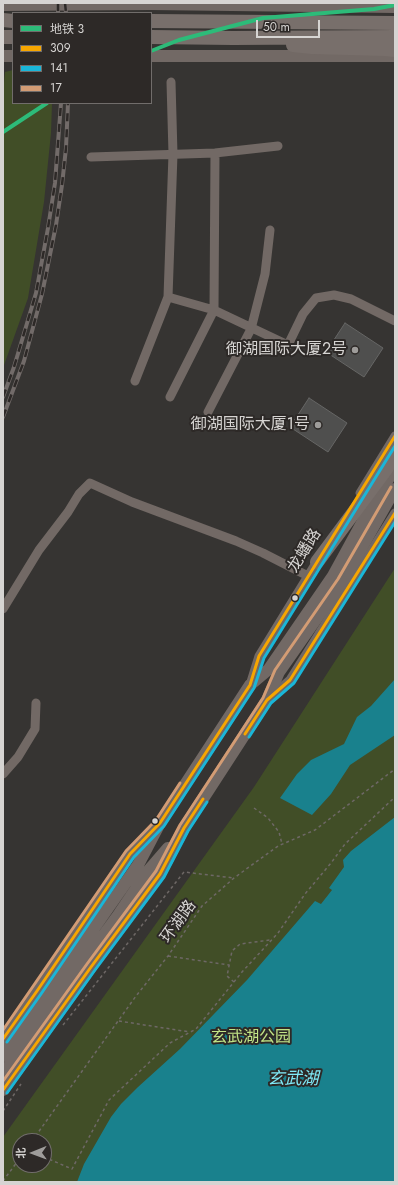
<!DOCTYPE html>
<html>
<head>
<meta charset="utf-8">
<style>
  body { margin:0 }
  #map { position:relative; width:398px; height:1185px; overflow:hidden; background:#363432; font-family:Jost,"Noto Sans SC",sans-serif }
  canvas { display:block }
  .frame { position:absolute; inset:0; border:4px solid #d6d4d2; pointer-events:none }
  .legend { position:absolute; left:12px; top:12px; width:140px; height:92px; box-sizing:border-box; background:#2d2927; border:1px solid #716d6b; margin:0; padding:5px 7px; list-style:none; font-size:12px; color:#d6d4d2 }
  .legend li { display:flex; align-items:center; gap:8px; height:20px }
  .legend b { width:20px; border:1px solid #716d6b }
  .north { position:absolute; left:12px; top:1133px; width:40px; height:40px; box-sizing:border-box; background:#2d2927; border:1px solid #716d6b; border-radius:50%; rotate:269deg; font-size:11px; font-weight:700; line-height:16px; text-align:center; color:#d6d4d2 }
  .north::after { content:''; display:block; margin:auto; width:14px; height:18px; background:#9e9c9a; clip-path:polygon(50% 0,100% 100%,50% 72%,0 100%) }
  .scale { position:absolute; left:256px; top:20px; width:64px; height:18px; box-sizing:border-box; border:2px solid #d6d4d2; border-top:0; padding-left:5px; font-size:12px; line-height:14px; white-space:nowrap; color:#d6d4d2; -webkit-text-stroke:3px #2d2927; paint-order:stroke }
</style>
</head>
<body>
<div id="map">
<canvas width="398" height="1185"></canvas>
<div class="frame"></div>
<ul class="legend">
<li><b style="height:5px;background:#2dbb79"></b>地铁 3</li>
<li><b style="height:5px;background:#f7a600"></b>309</li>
<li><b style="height:5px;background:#1ab6d8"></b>141</li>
<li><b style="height:5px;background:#d39c74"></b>17</li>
</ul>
<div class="north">北</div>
<div class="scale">50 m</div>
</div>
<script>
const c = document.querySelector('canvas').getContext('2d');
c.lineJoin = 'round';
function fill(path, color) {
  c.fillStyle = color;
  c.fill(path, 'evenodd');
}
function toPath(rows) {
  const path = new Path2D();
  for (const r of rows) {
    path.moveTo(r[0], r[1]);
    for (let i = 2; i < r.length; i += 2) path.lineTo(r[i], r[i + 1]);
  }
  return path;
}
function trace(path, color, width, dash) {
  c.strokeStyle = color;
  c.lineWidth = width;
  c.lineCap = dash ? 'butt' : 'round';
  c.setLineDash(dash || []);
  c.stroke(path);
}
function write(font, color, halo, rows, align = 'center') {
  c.font = font + ' Jost,"Noto Sans SC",sans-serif';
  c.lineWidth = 4;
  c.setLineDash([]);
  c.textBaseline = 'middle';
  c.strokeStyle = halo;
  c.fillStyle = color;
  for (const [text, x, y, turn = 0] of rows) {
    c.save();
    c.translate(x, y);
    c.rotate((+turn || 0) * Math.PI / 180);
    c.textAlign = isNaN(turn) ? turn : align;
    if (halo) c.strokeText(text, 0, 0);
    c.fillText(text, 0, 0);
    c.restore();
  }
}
const green = toPath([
  [13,70,13,103,52,103,51,133,44,202,28,298,3,368,3,94,5,72],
  [395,568,395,1182,3,1182,3,1137,254,787],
  [20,1141,44,1141,44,1165,20,1165]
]);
const water = toPath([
  [395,679,395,735,350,765,331,794,312,815,280,798,297,774,311,760,344,744,357,717,371,706],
  [395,817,395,1182,77,1182,84,1164,111,1117,121,1104,138,1087,180,1049,247,980,315,901,321,904,332,890,329,888,344,867,343,860,351,851]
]);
const building = toPath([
  [345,323,383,348,364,377,326,352,345,323],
  [309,398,347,423,328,452,290,427,309,398]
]);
const path = toPath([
  [254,808,268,818,279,832,282,844],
  [168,956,229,965],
  [234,982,227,976,232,951,240,944,270,940],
  [119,1021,190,1032],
  [63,1025,184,872,234,878],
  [3,1111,21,1084],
  [32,1141,136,996,168,956,202,906,234,878,278,846,315,830,395,769],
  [44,1157,72,1169,109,1100,170,1043,196,1029,242,972,278,933,305,894,331,863,345,844,395,797],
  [3,1181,20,1158]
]);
const minor = toPath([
  [91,157,215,153,278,146],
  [168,297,214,310,288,345,303,314,316,298,334,295,351,299,395,321],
  [135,381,168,297,173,154,171,82],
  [170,397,214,310,215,153],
  [208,412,251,329,265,274,270,230],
  [360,493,395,436],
  [3,609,39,550,68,512,79,494,90,483,132,502,236,541,263,553,308,576],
  [250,685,259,656,319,558],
  [268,699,290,680,395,513],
  [3,774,18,757,35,729,36,703]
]);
const major = toPath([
  [3,5,150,4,395,7],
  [3,56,13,56],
  [151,56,395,56],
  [3,1039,37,991,130,854,151,833],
  [3,1056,36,1011,138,865,160,823,250,685,269,669,333,576,368,512,395,468],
  [3,1074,119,914,149,870,168,848],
  [3,1090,91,967,160,874,184,828,267,700,279,672,342,582,395,489]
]);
const highway = toPath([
  [3,20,13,21],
  [151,21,395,23],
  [3,37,13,37],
  [151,37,233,38,395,37],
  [293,45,312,47,385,49,395,50],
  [317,562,386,469,395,453]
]);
const rail = toPath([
  [58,3,58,13],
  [65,3,66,13],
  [3,397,14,367,36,293,48,228,55,183,61,103],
  [3,417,24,361,42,294,56,225,62,185,66,148,68,103]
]);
const bus1 = toPath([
  [245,734,267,700,290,680,395,513],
  [3,1039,37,991,130,854,160,823,250,685,259,656,395,436],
  [3,1090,91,967,160,874,184,828,203,799]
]);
const bus2 = toPath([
  [249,737,271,703,294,683,395,522],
  [7,1042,41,994,134,857,164,826,254,688,264,658,395,446],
  [7,1093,95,970,164,877,188,831,207,802]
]);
const bus3 = toPath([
  [3,1030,126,851,156,820,180,783],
  [3,1081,87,964,156,871,180,825,263,698,275,670,338,579,391,487]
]);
const metro1 = toPath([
  [151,51,179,40,263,18,374,9,395,5],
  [3,132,47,103]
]);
const markers = [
  [355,350,4,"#9e9c9a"],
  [318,425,4,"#9e9c9a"],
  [295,598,3.5,"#d6d4d2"],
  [155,821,3.5,"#d6d4d2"]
];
const poiNames = [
  ["御湖国际大厦2号",347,350],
  ["御湖国际大厦1号",310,425]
];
const streetNames = [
  ["龙蟠路",305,551,-58],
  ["环湖路",179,922,-54]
];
const parkNames = [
  ["玄武湖公园",251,1038]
];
const waterNames = [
  ["玄武湖",293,1080]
];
fill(green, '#414e27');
fill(water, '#19818d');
fill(building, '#4f4f4e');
trace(building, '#666665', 1);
trace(path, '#6e6866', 1.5, [3, 3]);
trace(minor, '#726965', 9);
trace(major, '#726965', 12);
trace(highway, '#786f6b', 14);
trace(rail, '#726b69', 4);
trace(rail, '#2d2927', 2.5, [8]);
trace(bus1, '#f7a600', 3);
trace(bus2, '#1ab6d8', 3);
trace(bus3, '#d39c74', 3);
trace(metro1, '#2dbb79', 4);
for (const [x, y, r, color] of markers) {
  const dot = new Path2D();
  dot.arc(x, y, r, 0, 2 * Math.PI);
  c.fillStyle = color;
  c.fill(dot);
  trace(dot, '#2d2927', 1.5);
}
write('16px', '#d6d4d2', '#2d2927', poiNames, 'right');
write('16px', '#d6d4d2', '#2d2927', streetNames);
write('16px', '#c2e486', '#2d2927', parkNames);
write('italic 17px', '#7fe9f7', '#2d2927', waterNames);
</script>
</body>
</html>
